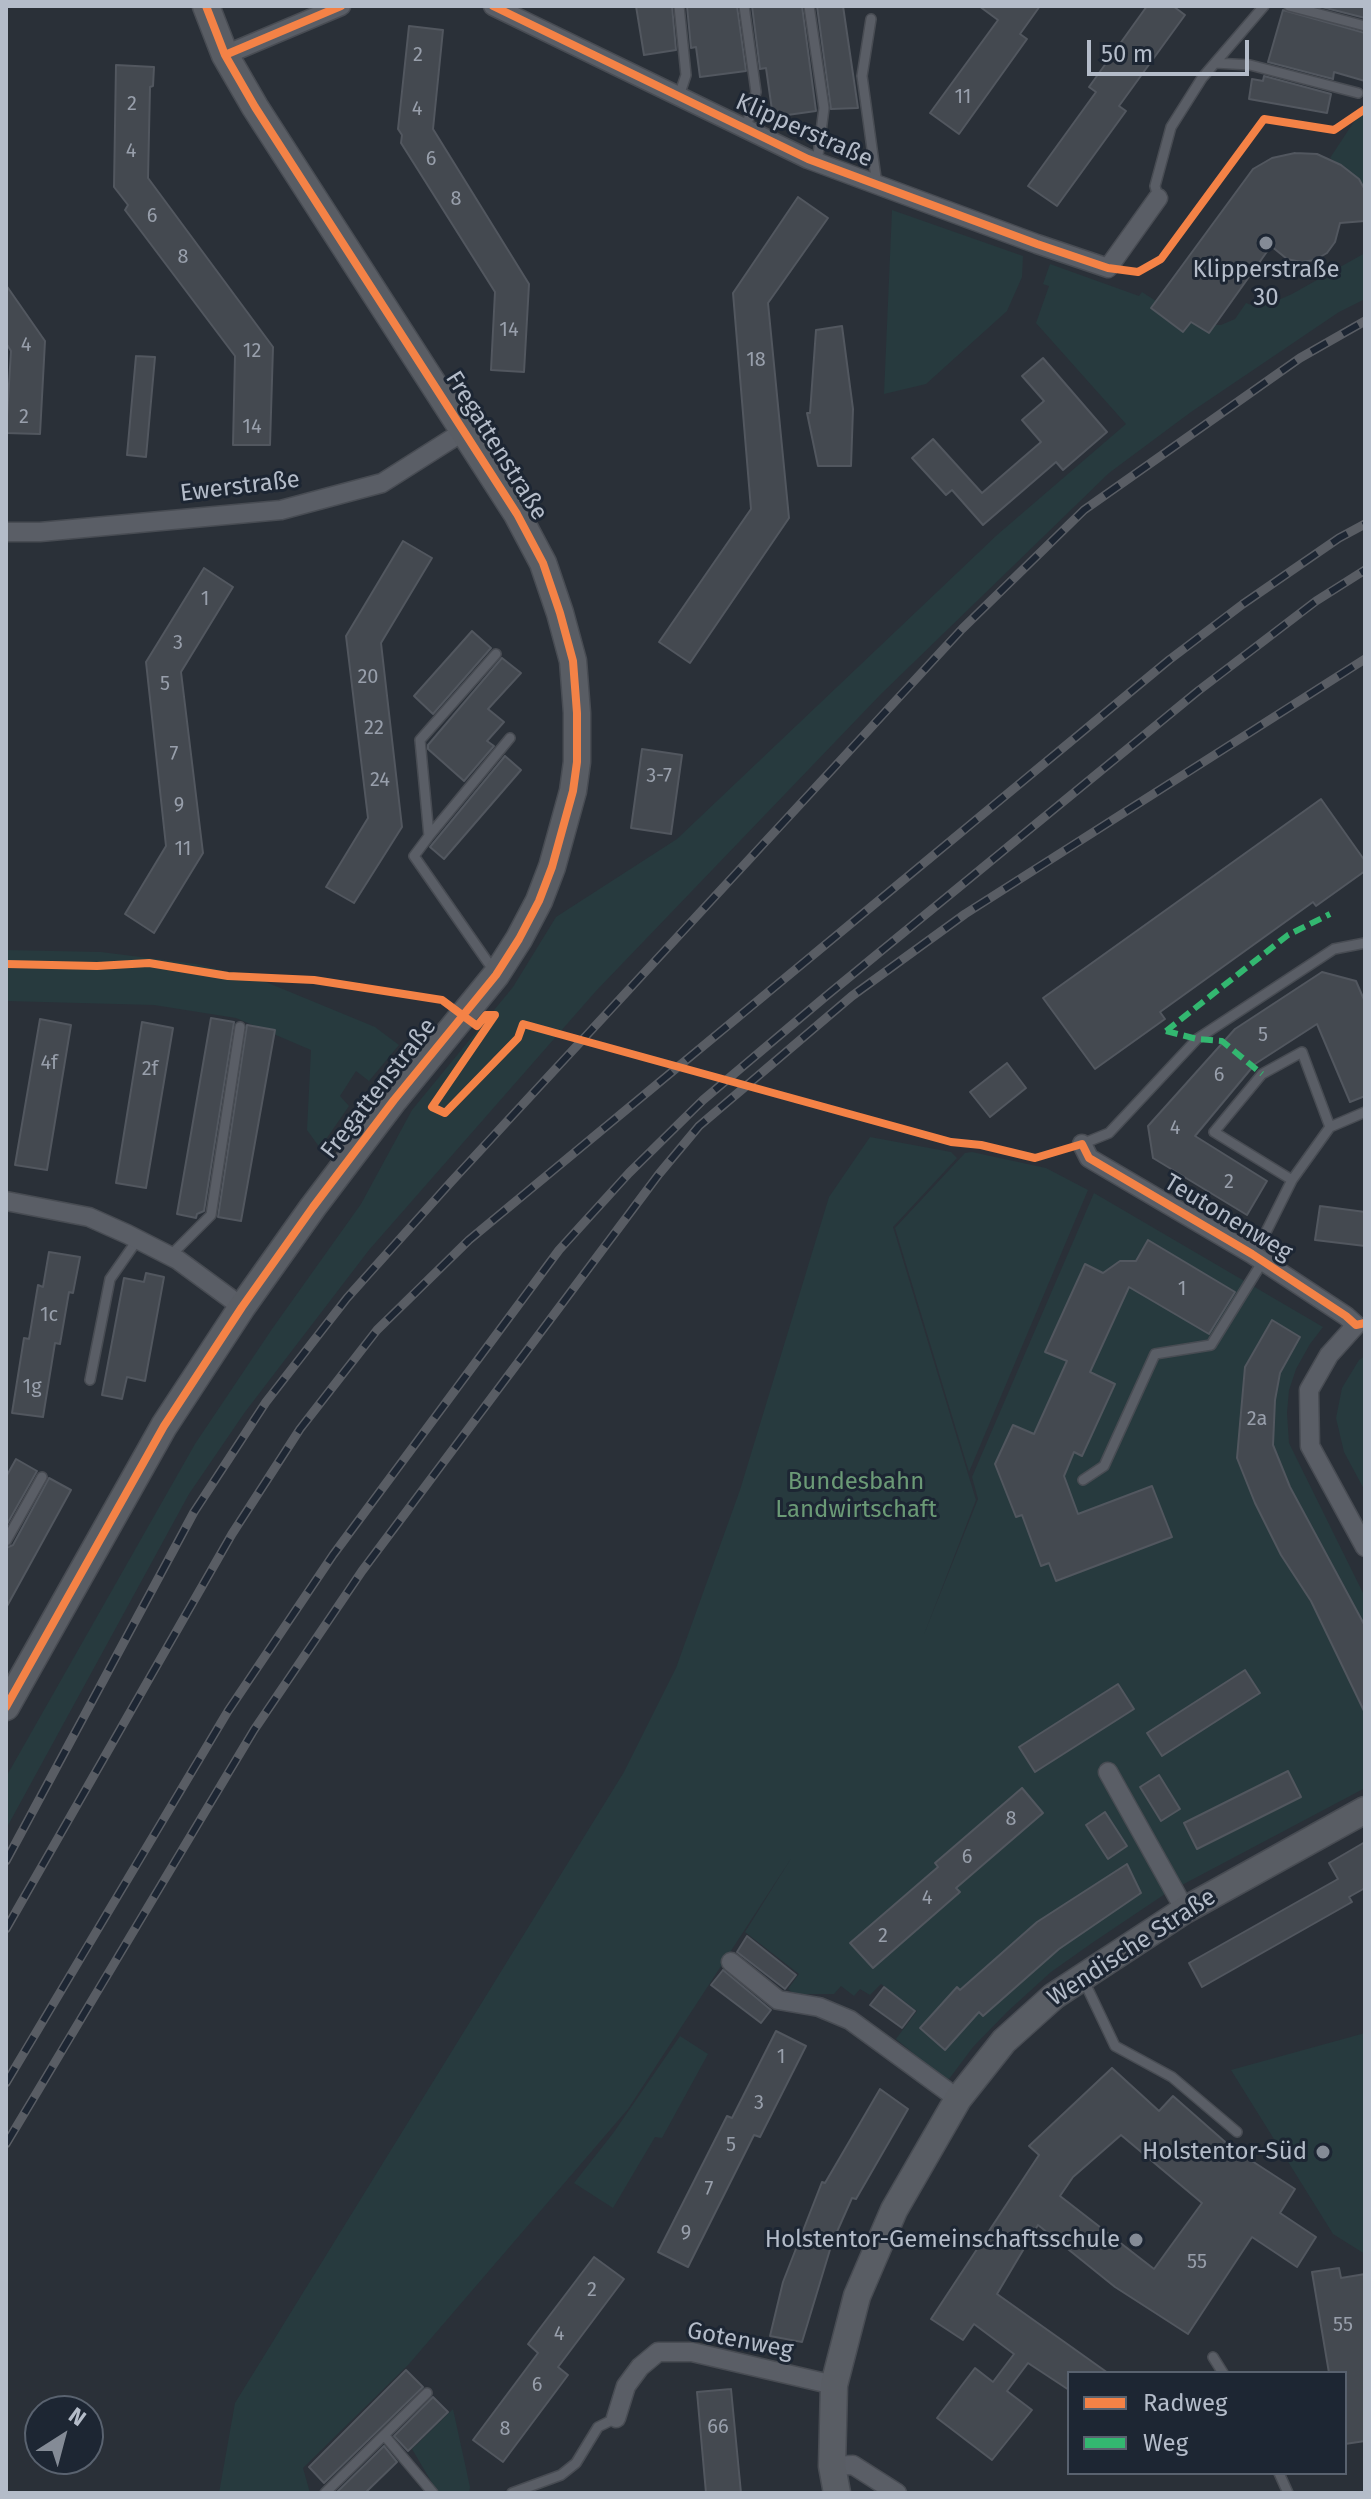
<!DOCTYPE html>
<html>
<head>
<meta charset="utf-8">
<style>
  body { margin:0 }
  #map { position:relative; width:1371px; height:2499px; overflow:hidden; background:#2a3038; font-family:"Fira Sans",sans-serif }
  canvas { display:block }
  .frame { position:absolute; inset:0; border:8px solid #b4bcc9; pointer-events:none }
  .legend { position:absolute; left:1067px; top:2371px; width:280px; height:104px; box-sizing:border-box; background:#1d2633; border:2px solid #59626f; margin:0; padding:10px 14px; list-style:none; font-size:24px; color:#b4bcc9 }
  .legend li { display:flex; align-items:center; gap:16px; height:40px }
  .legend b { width:40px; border:2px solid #59626f }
  .north { position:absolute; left:24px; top:2395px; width:80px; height:80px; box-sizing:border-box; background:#1d2633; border:2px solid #59626f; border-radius:50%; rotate:36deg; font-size:22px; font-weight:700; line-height:32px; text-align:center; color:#b4bcc9 }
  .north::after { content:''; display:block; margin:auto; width:28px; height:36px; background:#848b96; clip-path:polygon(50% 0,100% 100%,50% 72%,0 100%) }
  .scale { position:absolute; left:1087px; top:40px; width:162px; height:36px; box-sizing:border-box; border:4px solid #b4bcc9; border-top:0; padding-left:10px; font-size:24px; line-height:28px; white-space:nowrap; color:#b4bcc9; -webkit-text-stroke:6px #1d2633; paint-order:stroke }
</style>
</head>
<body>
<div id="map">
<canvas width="1371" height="2499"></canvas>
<div class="frame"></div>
<ul class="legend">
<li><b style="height:10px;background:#f48246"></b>Radweg</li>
<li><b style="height:10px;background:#33b770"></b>Weg</li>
</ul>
<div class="north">N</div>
<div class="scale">50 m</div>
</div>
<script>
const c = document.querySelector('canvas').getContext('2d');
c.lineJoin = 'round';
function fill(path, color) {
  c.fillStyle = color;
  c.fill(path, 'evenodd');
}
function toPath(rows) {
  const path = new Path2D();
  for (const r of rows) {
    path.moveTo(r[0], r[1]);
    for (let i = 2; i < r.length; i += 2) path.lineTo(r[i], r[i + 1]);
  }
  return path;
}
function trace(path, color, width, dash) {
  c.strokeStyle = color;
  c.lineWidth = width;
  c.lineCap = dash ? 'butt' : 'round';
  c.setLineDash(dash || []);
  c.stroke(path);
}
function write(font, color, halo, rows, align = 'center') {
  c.font = font + ' "Fira Sans",sans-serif';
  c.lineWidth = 6;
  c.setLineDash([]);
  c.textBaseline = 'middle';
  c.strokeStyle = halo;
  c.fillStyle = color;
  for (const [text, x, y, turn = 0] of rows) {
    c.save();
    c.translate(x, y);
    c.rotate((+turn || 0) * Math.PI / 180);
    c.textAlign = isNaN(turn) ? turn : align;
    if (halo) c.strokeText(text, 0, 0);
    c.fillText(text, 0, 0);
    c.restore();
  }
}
const green = toPath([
  [1365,105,1365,191,1361,181,1330,158],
  [892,210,1023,256,1022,277,1007,311,926,384,884,394],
  [1365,253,1365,299,1339,312,1191,412,1109,473,881,694,596,991,369,1250,245,1412,189,1494,6,1829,6,1777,195,1444,272,1329,361,1204,412,1110,513,987,556,917,677,839,997,535,1126,424,1036,323,1049,286,1043,284,1050,264,1139,296,1142,292,1156,301,1213,325,1221,325,1235,319,1246,303,1254,306,1267,305,1292,294],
  [6,950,101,952,196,964,261,980,375,1027,399,1045,369,1081,356,1071,340,1096,349,1106,320,1148,307,1130,311,1050,236,1018,154,1005,6,1001],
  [870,1137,951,1152,957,1158,893,1227,976,1500,923,1637,978,1499,972,1477,1094,1193,1323,1327,1310,1344,1296,1369,1289,1390,1287,1413,1289,1443,1365,1597,1365,1788,1165,1894,1092,1943,1051,1972,1007,2012,973,2047,949,2079,943,2078,896,2039,917,2011,881,1984,870,1995,860,1989,854,1996,841,1986,834,1994,794,1994,788,1989,799,1974,745,1932,792,1857,628,2109,409,2364,303,2468,310,2493,219,2493,235,2403,624,1772,676,1668,740,1490,829,1197],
  [972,1152,1046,1168,1088,1190,969,1472,895,1228,965,1153],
  [1365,1356,1365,1491,1344,1452,1336,1418,1342,1388,1359,1360],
  [1365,2033,1365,2254,1333,2234,1231,2070],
  [680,2036,708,2054,662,2138,655,2137,613,2208,574,2183,614,2132],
  [453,2409,470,2487,469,2493,438,2493,412,2449]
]);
const building = toPath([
  [636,6,672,6,676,50,644,55,636,6],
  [687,6,737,6,746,71,700,77,696,47,691,48,687,6],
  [752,6,802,6,816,111,773,117,766,68,760,69,752,6],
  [817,6,843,6,858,108,831,109,817,6],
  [979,6,1040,6,1020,34,1027,39,959,134,930,113,998,20,979,6],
  [1147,6,1173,6,1185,15,1119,106,1126,111,1057,206,1028,186,1096,92,1089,87,1147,6],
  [1318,6,1365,6,1365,18,1318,6],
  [1283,10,1365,33,1365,81,1334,72,1333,79,1268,62,1283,10],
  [409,26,443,30,433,129,529,284,524,372,491,370,495,292,401,143,402,135,398,129,409,26],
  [116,65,154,67,153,86,150,87,148,178,273,347,270,445,233,445,235,356,125,210,128,205,114,187,116,65],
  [1264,76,1331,94,1327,113,1249,99,1252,79,1263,81,1264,76],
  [1295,153,1317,154,1341,165,1359,179,1365,190,1365,221,1340,223,1335,242,1327,253,1315,260,1301,262,1287,259,1271,246,1209,333,1191,322,1183,332,1151,308,1253,169,1272,158,1295,153],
  [798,197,828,218,768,303,789,518,690,663,659,642,751,509,733,293,798,197],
  [6,285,45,341,40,434,6,433,11,351,6,343,6,285],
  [842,326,853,409,851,466,818,466,807,413,810,413,816,330,842,326],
  [136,356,155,357,146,457,127,455,136,356],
  [1043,358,1107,432,1063,470,1056,462,983,525,952,490,946,495,912,458,933,439,982,493,1041,442,1022,420,1044,401,1022,376,1043,358],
  [403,541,432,558,381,643,402,827,354,903,326,887,368,818,346,636,403,541],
  [204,568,233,587,181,672,203,853,154,933,125,914,166,846,146,662,204,568],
  [472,631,491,648,433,714,414,696,472,631],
  [502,658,521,673,488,709,504,722,487,741,494,746,464,781,428,749,428,745,502,658],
  [642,749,682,755,671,834,631,828,642,749],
  [505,756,521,770,444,859,430,847,505,756],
  [1321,799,1365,861,1365,871,1316,906,1313,902,1160,1012,1165,1019,1095,1069,1043,998,1321,799],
  [1322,972,1356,981,1365,1002,1365,1096,1350,1102,1317,1024,1255,1064,1195,1136,1267,1181,1247,1215,1153,1158,1148,1126,1235,1029,1322,972],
  [211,1018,234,1022,204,1211,197,1214,196,1218,177,1214,211,1018],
  [40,1019,71,1025,47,1170,15,1165,40,1019],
  [142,1022,173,1028,146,1188,116,1183,142,1022],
  [247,1025,275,1030,241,1221,218,1217,247,1025],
  [1007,1063,1026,1088,990,1117,970,1092,1007,1063],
  [1320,1206,1365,1212,1365,1246,1315,1240,1320,1206],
  [1148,1240,1235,1292,1209,1334,1129,1287,1090,1372,1115,1384,1082,1456,1074,1452,1064,1476,1078,1514,1152,1486,1172,1537,1056,1581,1049,1563,1041,1566,1022,1515,1016,1517,995,1464,1013,1425,1034,1434,1067,1361,1045,1352,1085,1264,1103,1273,1120,1261,1136,1261,1148,1240],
  [49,1252,80,1257,73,1293,69,1292,60,1344,55,1343,43,1417,12,1413,24,1338,29,1339,38,1285,43,1287,49,1252],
  [146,1273,164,1277,145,1381,127,1377,122,1399,102,1395,124,1278,144,1282,146,1273],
  [1272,1320,1300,1337,1280,1373,1275,1400,1273,1445,1290,1487,1365,1626,1365,1713,1311,1601,1281,1555,1255,1503,1237,1458,1245,1367,1272,1320],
  [16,1459,37,1471,6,1526,6,1477,16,1459],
  [49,1478,71,1490,6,1608,6,1548,13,1545,49,1478],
  [1245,1670,1260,1693,1162,1756,1147,1733,1245,1670],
  [1118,1684,1134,1709,1035,1772,1019,1747,1118,1684],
  [1288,1771,1301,1797,1197,1849,1184,1823,1288,1771],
  [1159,1775,1180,1809,1161,1821,1140,1787,1159,1775],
  [1022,1788,1043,1813,956,1888,960,1892,873,1968,850,1943,938,1867,935,1863,1022,1788],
  [1105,1812,1127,1846,1108,1859,1086,1825,1105,1812],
  [1365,1842,1365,1888,1349,1897,1352,1902,1202,1987,1189,1963,1338,1879,1329,1863,1365,1842],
  [1127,1864,1141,1893,1059,1949,983,2016,979,2012,945,2050,920,2028,957,1987,960,1990,1037,1922,1127,1864],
  [747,1936,796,1975,785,1989,737,1952,747,1936],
  [723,1970,771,2010,761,2023,711,1985,723,1970],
  [884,1987,915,2011,902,2028,870,2005,884,1987],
  [776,2031,806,2046,760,2137,754,2135,688,2267,658,2252,727,2116,732,2118,776,2031],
  [1112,2068,1159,2111,1173,2096,1232,2148,1295,2189,1280,2213,1316,2237,1297,2267,1252,2237,1188,2334,1115,2287,1038,2225,997,2294,1108,2373,1069,2373,1069,2390,1028,2363,1007,2391,1032,2410,992,2460,937,2418,975,2368,993,2382,1014,2354,974,2324,963,2340,931,2319,1039,2155,1029,2146,1112,2068],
  [1121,2135,1202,2203,1154,2269,1060,2196,1073,2177,1121,2135],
  [880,2089,908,2109,856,2199,852,2198,832,2243,802,2342,770,2336,783,2282,822,2182,825,2183,880,2089],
  [594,2257,624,2279,558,2367,568,2375,503,2462,473,2440,538,2353,528,2344,594,2257],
  [1339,2268,1341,2278,1365,2274,1365,2441,1345,2444,1345,2373,1329,2373,1312,2272,1339,2268],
  [406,2370,423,2387,324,2483,309,2467,406,2370],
  [731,2389,741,2493,706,2493,697,2392,731,2389],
  [433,2397,448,2412,408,2451,394,2436,433,2397],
  [384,2446,397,2462,365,2493,336,2493,384,2446]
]);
const lane = toPath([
  [679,6,686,75,679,96],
  [744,6,756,92,746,128],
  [809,6,824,108,817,163],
  [1289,6,1365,26],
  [871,19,862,76,877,185],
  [1215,63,1250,65,1358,93],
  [1158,198,1155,186,1171,127,1202,78,1264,6],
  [429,836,510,738],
  [494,971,414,856,429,836,420,740,496,654],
  [1082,1144,1109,1133,1197,1039,1334,949,1365,943],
  [1292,1180,1214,1132,1262,1074,1302,1052,1330,1127],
  [1252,1254,1266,1232,1292,1180,1330,1127,1365,1112],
  [170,1256,211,1215,240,1027],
  [90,1380,110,1279,138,1239],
  [1083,1480,1104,1466,1155,1354,1211,1345,1263,1261],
  [6,1541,42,1477],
  [1084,1981,1115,2046,1172,2077,1237,2132],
  [1213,2357,1223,2373],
  [384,2435,433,2493],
  [1279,2473,1288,2493],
  [325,2493,427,2393],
  [512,2493,561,2475,576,2463,598,2427,616,2418]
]);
const street = toPath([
  [493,6,808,159,1037,244,1108,268,1158,198],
  [225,55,341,6],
  [6,532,40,532,281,510,382,483,464,431],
  [1082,1144,1089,1158,1252,1254,1346,1316,1356,1325],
  [6,1201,89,1217,127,1234,178,1260,242,1307],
  [1356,1325,1329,1355,1309,1390,1310,1446,1365,1547],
  [1108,1772,1185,1910],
  [731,1962,778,2000,819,2007,850,2020,958,2099],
  [616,2418,626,2386,640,2367,658,2352,692,2352,834,2385],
  [832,2466,853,2465,897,2493]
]);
const secondary = toPath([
  [6,1707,164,1426,242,1307,313,1207,394,1100,496,975,519,939,539,901,552,867,573,791,577,762,577,713,573,661,560,613,543,563,517,514,255,107,225,55,206,6],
  [837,2493,832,2466,834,2385,857,2296,894,2210,958,2099,1004,2041,1054,1996,1185,1910,1365,1810]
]);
const rail = toPath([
  [6,1861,194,1512,266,1402,347,1298,451,1182,962,629,1084,510,1300,358,1365,321],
  [6,1929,232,1534,300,1429,377,1330,469,1240,1169,660,1243,604,1339,538,1365,524],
  [6,2083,228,1711,333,1555,559,1250,629,1173,703,1100,825,997,1198,691,1316,601,1365,570],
  [6,2144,254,1730,362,1571,659,1174,699,1126,852,996,965,914,1365,659]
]);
const quiet = toPath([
  [1166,1031,1288,935,1330,914],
  [1166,1031,1197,1039,1222,1041,1262,1074]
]);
const cycleway = toPath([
  [493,6,808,159,1037,244,1108,268,1138,272,1161,259,1264,119,1334,130,1365,109],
  [225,55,341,6],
  [6,964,97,966,149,963,228,976,314,980,442,1000,477,1026,486,1015,495,1015,432,1107,445,1113,518,1038,523,1024,951,1142,981,1145,1035,1158,1082,1144,1089,1158,1252,1254,1346,1316,1356,1325,1365,1323],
  [6,1707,164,1426,242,1307,313,1207,394,1100,496,975,519,939,539,901,552,867,573,791,577,762,577,713,573,661,560,613,543,563,517,514,255,107,225,55,206,6]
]);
const markers = [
  [1266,243,8,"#848b96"],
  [1323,2152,8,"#848b96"],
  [1136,2240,8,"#848b96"]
];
const numberNames = [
  ["2",418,55],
  ["11",963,97],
  ["2",132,104],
  ["4",417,109],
  ["4",131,151],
  ["6",431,159],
  ["8",456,199],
  ["6",152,216],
  ["8",183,257],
  ["14",509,330],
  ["4",26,345],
  ["12",252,351],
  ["18",756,360],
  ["2",24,417],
  ["14",252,427],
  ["1",205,599],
  ["3",178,643],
  ["20",368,677],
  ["5",165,684],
  ["22",374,728],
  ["7",174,754],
  ["3-7",659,776],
  ["24",380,780],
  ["9",179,805],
  ["11",183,849],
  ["5",1263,1035],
  ["4f",49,1063],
  ["2f",150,1069],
  ["6",1219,1075],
  ["4",1175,1128],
  ["2",1229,1182],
  ["1",1182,1289],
  ["1c",49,1315],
  ["1g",32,1387],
  ["2a",1257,1419],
  ["8",1011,1819],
  ["6",967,1857],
  ["4",927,1898],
  ["2",883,1936],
  ["1",781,2057],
  ["3",759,2103],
  ["5",731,2145],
  ["7",709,2189],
  ["9",686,2233],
  ["55",1197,2262],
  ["2",592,2290],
  ["55",1343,2325],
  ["4",559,2334],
  ["6",537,2385],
  ["66",718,2427],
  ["8",505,2429]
];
const streetNames = [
  ["Klipperstraße",804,131,24],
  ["Fregattenstraße",496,446,58],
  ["Ewerstraße",240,487,-7],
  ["Fregattenstraße",379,1089,-52],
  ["Teutonenweg",1228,1218,31],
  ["Wendische Straße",1132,1948,-33],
  ["Gotenweg",740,2341,11]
];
const poiNames = [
  ["Klipperstraße",1266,270,"center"],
  ["30",1266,298,"center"],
  ["Holstentor-Süd",1307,2152],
  ["Holstentor-Gemeinschaftsschule",1120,2240]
];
const parkNames = [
  ["Bundesbahn",856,1482],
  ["Landwirtschaft",856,1510]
];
fill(green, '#273a3e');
fill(building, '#444950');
trace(building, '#52575f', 2);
trace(lane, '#484c53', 12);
trace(street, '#484c53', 21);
trace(secondary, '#484c53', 29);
trace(lane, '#5a5e66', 9);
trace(street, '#5a5e66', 18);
trace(secondary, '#595d64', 26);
trace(rail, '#595d64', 9);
trace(rail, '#1d2633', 6, [18]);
trace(quiet, '#33b770', 6, [12, 6]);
trace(cycleway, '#f48246', 8);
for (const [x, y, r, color] of markers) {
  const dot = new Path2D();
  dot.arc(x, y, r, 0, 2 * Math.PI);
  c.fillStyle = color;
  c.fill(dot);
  trace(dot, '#1d2633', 3);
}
write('20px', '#989fab', null, numberNames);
write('24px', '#b4bcc9', '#1d2633', streetNames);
write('24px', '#b4bcc9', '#1d2633', poiNames, 'right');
write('24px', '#6b9a76', '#1d2633', parkNames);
</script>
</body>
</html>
